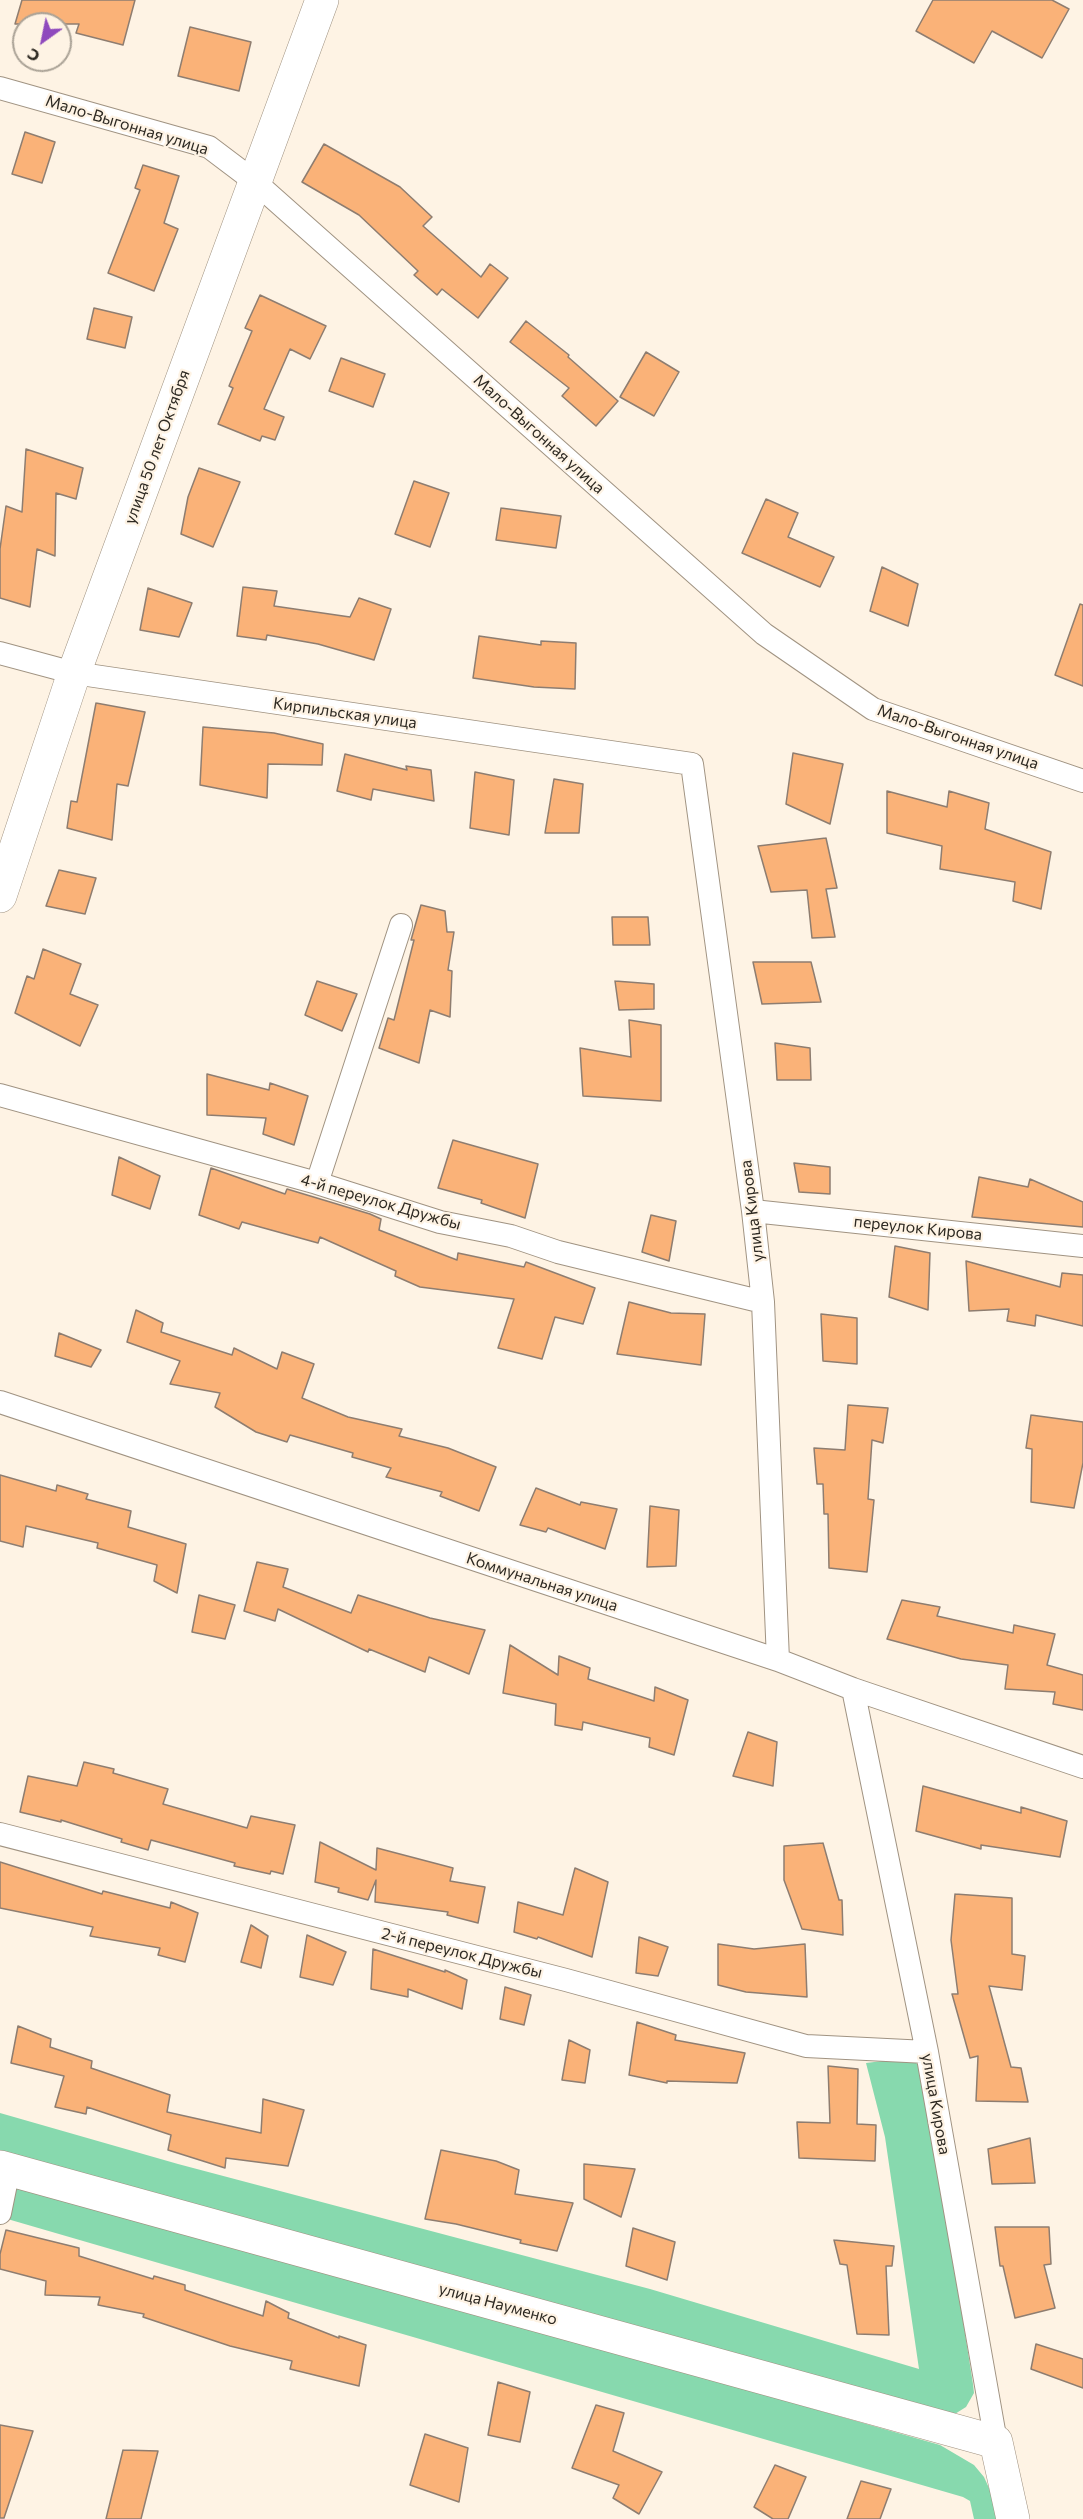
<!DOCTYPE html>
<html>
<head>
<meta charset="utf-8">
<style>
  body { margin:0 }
  #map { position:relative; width:1083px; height:2519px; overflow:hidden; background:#fef3e4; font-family:Commissioner,sans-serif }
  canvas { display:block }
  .north { position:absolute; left:12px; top:12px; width:60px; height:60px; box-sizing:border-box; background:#fef3e4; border:2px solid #aaa296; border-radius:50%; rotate:213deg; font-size:16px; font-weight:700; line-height:24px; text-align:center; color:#2d2922 }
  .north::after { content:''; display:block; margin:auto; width:21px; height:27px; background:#8f49bd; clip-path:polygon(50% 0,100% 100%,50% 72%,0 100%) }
</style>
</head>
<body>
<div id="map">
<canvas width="1083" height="2519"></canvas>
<div class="north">С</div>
</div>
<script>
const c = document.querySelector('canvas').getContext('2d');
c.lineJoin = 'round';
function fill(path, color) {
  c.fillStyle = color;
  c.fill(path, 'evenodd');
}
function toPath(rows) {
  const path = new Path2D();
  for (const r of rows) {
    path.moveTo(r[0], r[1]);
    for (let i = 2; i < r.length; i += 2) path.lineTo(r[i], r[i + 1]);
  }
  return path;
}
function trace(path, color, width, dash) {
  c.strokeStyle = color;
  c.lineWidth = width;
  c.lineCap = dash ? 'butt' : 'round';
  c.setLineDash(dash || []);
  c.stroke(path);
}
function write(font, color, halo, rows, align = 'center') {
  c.font = font + ' Commissioner,sans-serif';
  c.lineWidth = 4.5;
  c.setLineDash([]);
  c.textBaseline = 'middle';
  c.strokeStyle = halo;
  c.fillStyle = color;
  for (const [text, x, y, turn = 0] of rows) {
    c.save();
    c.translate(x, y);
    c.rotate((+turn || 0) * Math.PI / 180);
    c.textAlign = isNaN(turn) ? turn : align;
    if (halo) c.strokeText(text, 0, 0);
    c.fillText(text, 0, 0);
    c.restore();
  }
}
const green = toPath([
  [907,2058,923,2067,973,2384,974,2393,966,2407,950,2417,0,2154,0,2113,178,2164,650,2289,919,2369,885,2137,866,2063],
  [15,2188,604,2349,940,2445,974,2465,984,2477,993,2497,998,2519,974,2519,970,2501,963,2497,4,2218]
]);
const building = toPath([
  [22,0,135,0,123,45,76,33,79,24,15,24,22,0],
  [933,0,1052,0,1069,9,1042,58,992,31,974,63,916,31,933,0],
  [190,27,251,42,239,91,178,76,190,27],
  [25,132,55,142,42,183,12,174,25,132],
  [324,144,400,187,432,217,423,226,481,277,490,264,508,278,478,318,442,289,437,295,414,275,418,271,359,215,302,182,324,144],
  [143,165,179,176,164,223,178,229,154,291,108,273,140,190,135,188,143,165],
  [260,295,326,326,310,359,290,349,264,409,284,417,275,440,262,436,260,441,218,424,233,388,229,386,252,331,245,328,260,295],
  [94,308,132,317,125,348,87,339,94,308],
  [526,321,569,355,568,357,618,401,596,426,562,396,569,388,510,342,526,321],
  [646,352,679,372,654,416,620,397,646,352],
  [341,358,385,374,373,407,329,391,341,358],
  [26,449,83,468,76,499,56,493,55,556,37,549,30,607,0,598,0,549,6,506,22,512,26,449],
  [199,468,240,482,213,547,181,534,188,497,199,468],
  [414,481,449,493,430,547,395,534,414,481],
  [766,499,798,513,788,537,834,557,820,587,742,553,766,499],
  [501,508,561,516,556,548,496,540,501,508],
  [882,567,918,584,908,626,870,611,882,567],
  [243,587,277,591,274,606,350,617,359,598,391,609,374,660,318,644,267,635,266,640,237,636,243,587],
  [148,588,192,603,179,637,140,630,148,588],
  [1080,604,1083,605,1083,686,1055,675,1080,604],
  [479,636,541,645,541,641,576,643,575,689,534,687,473,678,479,636],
  [96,703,145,712,128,786,117,784,112,840,67,828,71,801,77,802,96,703],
  [203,727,274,733,323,744,322,765,268,764,267,798,200,785,203,727],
  [793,753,843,764,830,824,786,804,793,753],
  [345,754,407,770,406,766,431,770,434,801,373,789,371,800,337,791,345,754],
  [475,772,514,780,509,835,470,828,475,772],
  [554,779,583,784,579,833,545,833,554,779],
  [887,791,947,807,949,791,989,803,985,829,1051,852,1041,909,1013,901,1015,882,940,869,942,846,887,833,887,791],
  [826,838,837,888,826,889,835,937,812,938,807,890,771,892,758,846,826,838],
  [59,870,96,878,85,914,46,906,59,870],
  [421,905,445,911,447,932,454,932,448,970,452,971,450,1017,430,1010,419,1063,379,1048,388,1018,394,1020,414,940,411,940,421,905],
  [612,917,648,917,650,945,613,945,612,917],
  [43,949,81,964,70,994,98,1005,80,1046,15,1013,27,976,34,979,43,949],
  [753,962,811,962,821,1002,762,1004,753,962],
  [317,981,357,994,342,1031,305,1015,317,981],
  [615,981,654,984,654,1009,619,1010,615,981],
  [629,1020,661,1025,661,1101,583,1096,580,1048,631,1057,629,1020],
  [775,1043,810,1048,811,1080,777,1080,775,1043],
  [207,1074,269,1090,270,1083,308,1096,294,1145,263,1134,266,1118,207,1115,207,1074],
  [453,1140,538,1164,525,1218,481,1203,482,1200,438,1188,453,1140],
  [119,1157,160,1176,150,1209,112,1195,119,1157],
  [794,1163,830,1167,830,1194,799,1192,794,1163],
  [211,1168,285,1194,287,1189,370,1214,381,1219,379,1230,457,1260,458,1253,524,1267,526,1262,595,1288,583,1324,555,1317,542,1359,498,1348,514,1299,420,1287,395,1276,396,1271,320,1237,318,1243,242,1222,239,1229,199,1215,211,1168],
  [979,1177,1028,1187,1030,1179,1083,1202,1083,1227,972,1217,979,1177],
  [651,1215,676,1221,669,1261,642,1252,651,1215],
  [895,1246,930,1253,928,1310,889,1297,895,1246],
  [966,1261,1060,1287,1062,1273,1083,1275,1083,1326,1036,1315,1035,1326,1007,1321,1009,1309,969,1311,966,1261],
  [629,1302,671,1313,705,1314,701,1365,617,1354,629,1302],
  [136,1310,163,1323,161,1332,232,1355,234,1348,277,1369,282,1352,314,1364,302,1398,348,1417,402,1429,399,1436,448,1448,496,1467,479,1511,440,1496,442,1492,386,1477,391,1468,352,1457,353,1453,290,1435,287,1442,256,1432,215,1407,220,1393,170,1384,180,1361,127,1342,136,1310],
  [821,1314,857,1318,857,1364,823,1361,821,1314],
  [59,1333,101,1350,91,1367,55,1356,59,1333],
  [848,1405,888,1408,883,1443,872,1440,868,1499,874,1500,867,1572,829,1568,828,1514,824,1514,823,1484,817,1484,814,1448,845,1450,848,1405],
  [1031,1415,1083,1422,1083,1463,1074,1508,1031,1502,1032,1449,1026,1448,1031,1415],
  [0,1475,56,1491,57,1485,88,1494,86,1499,131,1511,128,1527,186,1544,177,1593,154,1581,157,1565,97,1548,98,1543,26,1526,23,1547,0,1541,0,1475],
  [536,1488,580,1505,581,1502,617,1509,605,1549,548,1528,546,1532,520,1525,536,1488],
  [650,1506,679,1510,676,1566,647,1567,650,1506],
  [257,1562,288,1569,283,1587,351,1613,358,1595,430,1618,485,1630,469,1674,429,1657,425,1672,369,1649,368,1652,278,1609,275,1621,244,1611,257,1562],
  [199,1595,235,1605,225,1639,192,1632,199,1595],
  [902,1600,940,1607,937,1616,1013,1633,1014,1625,1055,1634,1047,1665,1083,1675,1083,1710,1053,1704,1055,1692,1005,1689,1008,1665,961,1659,887,1639,902,1600],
  [510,1645,558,1675,559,1656,590,1668,588,1679,654,1701,655,1687,688,1700,674,1755,649,1747,650,1738,583,1722,582,1730,555,1725,556,1704,503,1693,510,1645],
  [748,1732,777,1742,773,1786,733,1776,748,1732],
  [84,1762,114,1769,113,1773,168,1789,163,1804,247,1828,251,1816,295,1825,283,1874,271,1871,270,1874,234,1866,235,1863,151,1840,148,1850,121,1842,122,1839,61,1820,61,1822,20,1812,28,1776,77,1786,84,1762],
  [923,1786,1021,1813,1021,1807,1067,1821,1060,1857,981,1845,981,1849,916,1831,923,1786],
  [320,1842,376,1870,377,1848,453,1868,450,1881,485,1887,478,1923,447,1915,448,1912,375,1902,376,1880,368,1900,338,1892,339,1888,315,1882,320,1842],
  [823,1843,839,1900,842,1900,843,1935,802,1929,784,1880,784,1846,823,1843],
  [0,1862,102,1894,103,1891,170,1908,171,1902,198,1913,185,1962,158,1955,160,1948,90,1936,93,1927,0,1908,0,1862],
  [575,1868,608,1882,592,1957,538,1937,537,1939,514,1932,518,1902,563,1915,575,1868],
  [955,1894,1012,1898,1012,1954,1025,1956,1022,1990,989,1986,1011,2067,1021,2068,1028,2102,976,2101,978,2056,970,2058,952,1994,958,1994,951,1940,955,1894],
  [251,1925,268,1936,261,1968,241,1962,251,1925],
  [307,1935,346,1952,333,1985,300,1977,307,1935],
  [639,1937,668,1947,658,1976,636,1973,639,1937],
  [718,1944,754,1949,805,1944,807,1997,746,1992,718,1985,718,1944],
  [373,1949,445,1972,445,1970,467,1980,462,2009,408,1989,408,1997,371,1989,373,1949],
  [505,1987,531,1995,524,2025,500,2019,505,1987],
  [637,2022,676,2035,675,2040,745,2053,737,2083,667,2081,667,2083,629,2075,637,2022],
  [18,2026,51,2039,50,2047,92,2061,91,2068,170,2095,167,2112,261,2133,263,2099,304,2110,288,2166,226,2158,225,2168,168,2150,171,2135,87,2107,86,2114,55,2107,64,2076,11,2063,18,2026],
  [569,2040,590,2050,585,2083,562,2080,569,2040],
  [828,2066,858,2069,857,2124,876,2125,875,2161,799,2158,797,2122,830,2123,828,2066],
  [1030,2138,1035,2183,992,2184,988,2149,1030,2138],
  [441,2150,496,2161,519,2170,515,2194,573,2203,557,2251,520,2243,521,2240,456,2224,425,2219,441,2150],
  [584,2164,635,2169,621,2217,584,2199,584,2164],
  [995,2227,1049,2227,1051,2264,1044,2265,1055,2308,1015,2318,1003,2266,1000,2266,995,2227],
  [633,2228,675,2242,667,2280,626,2266,633,2228],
  [6,2230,79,2248,79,2256,153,2279,154,2276,185,2285,185,2290,263,2316,266,2301,289,2313,288,2318,339,2338,339,2336,366,2345,359,2386,290,2369,292,2361,230,2346,143,2317,144,2314,98,2305,100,2297,45,2295,46,2281,0,2269,0,2254,6,2230],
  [834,2240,894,2246,892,2266,886,2266,889,2335,857,2334,847,2265,840,2264,834,2240],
  [1036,2344,1083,2359,1083,2388,1031,2369,1036,2344],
  [498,2382,530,2392,520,2442,488,2435,498,2382],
  [596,2405,624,2413,613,2451,662,2472,639,2514,613,2498,619,2485,572,2468,596,2405],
  [0,2425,33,2431,4,2518,0,2518,0,2425],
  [425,2434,468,2448,459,2502,410,2485,425,2434],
  [123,2450,158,2451,141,2519,106,2519,123,2450],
  [775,2465,806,2477,788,2519,773,2519,754,2507,775,2465],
  [861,2481,891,2489,880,2519,847,2519,861,2481]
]);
const street = toPath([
  [0,88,209,147,254,181,764,634,873,709,1083,781],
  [0,653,74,673,692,764,753,1211,763,1302,778,1660],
  [0,1095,317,1183,440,1222,511,1236,558,1252,763,1302],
  [317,1183,401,925],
  [753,1211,1083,1246],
  [0,1402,778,1660,853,1689,1083,1767],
  [853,1689,927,2052,996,2442],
  [0,1834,566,1980,806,2046,927,2052],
  [0,2213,9,2169]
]);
const secondary = toPath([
  [0,896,74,673,322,0],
  [0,2167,996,2442,1013,2519]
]);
const streetNames = [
  ["Мало-Выгонная улица",127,125,17],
  ["Мало-Выгонная улица",539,434,42],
  ["улица 50 лет Октября",157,447,-70],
  ["Кирпильская улица",345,713,8],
  ["Мало-Выгонная улица",958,737,19],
  ["4-й переулок Дружбы",381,1202,16],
  ["улица Кирова",752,1211,-97],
  ["переулок Кирова",918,1228,6],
  ["Коммунальная улица",542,1582,18],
  ["2-й переулок Дружбы",462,1953,14],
  ["улица Кирова",936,2104,80],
  ["улица Науменко",498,2304,15]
];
fill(green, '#87d9ae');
fill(building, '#fab278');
trace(building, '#8e7d70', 1.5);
trace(street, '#a09382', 24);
trace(secondary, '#a09382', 34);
trace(street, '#fff', 22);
trace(secondary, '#fff', 33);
write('16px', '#2d2922', '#fef3e4', streetNames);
</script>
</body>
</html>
